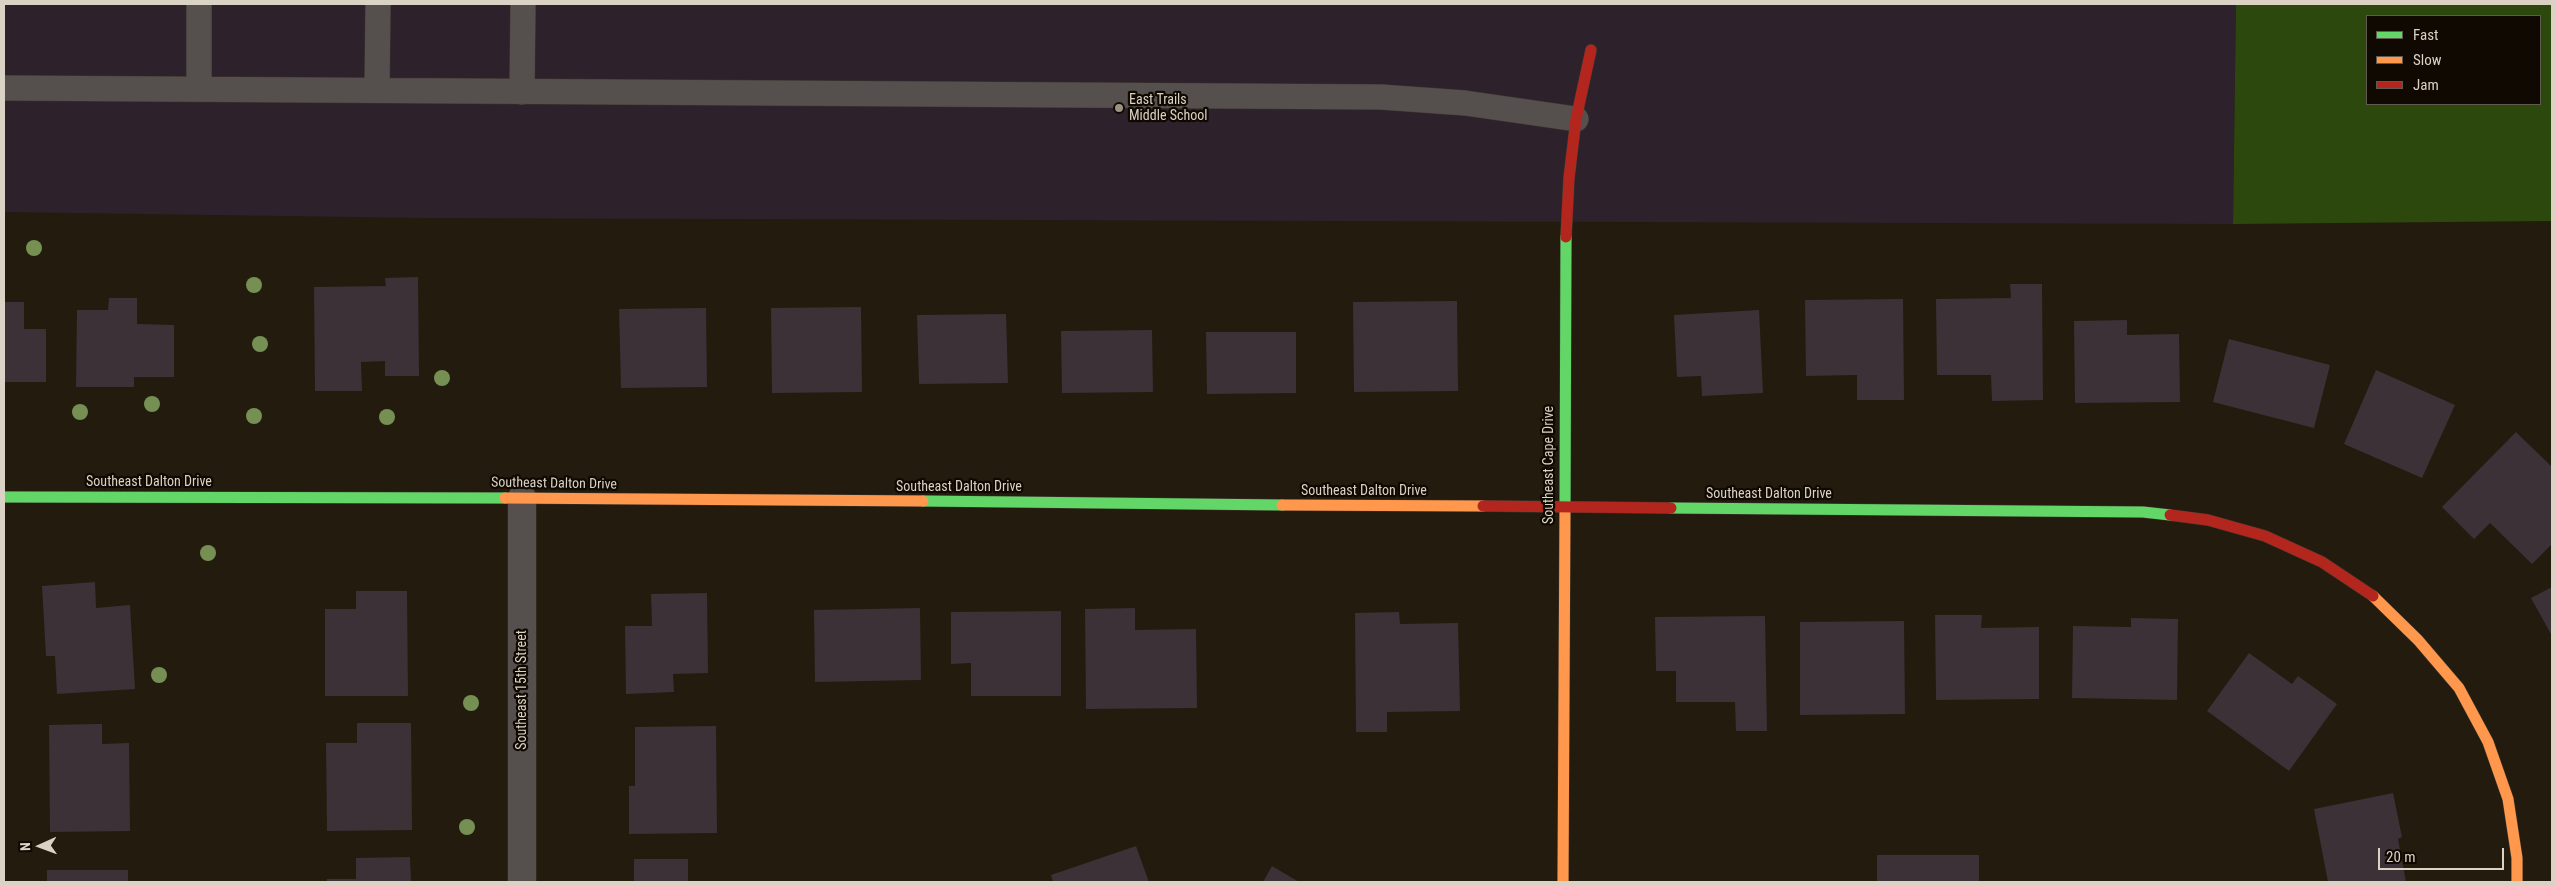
<!DOCTYPE html>
<html>
<head>
<meta charset="utf-8">
<style>
  body { margin:0 }
  #map { position:relative; width:2556px; height:886px; overflow:hidden; background:#231b0e; font-family:"Roboto Condensed",sans-serif }
  canvas { display:block }
  .frame { position:absolute; inset:0; border:5px solid #dad2c4; pointer-events:none }
  .legend { position:absolute; left:2366px; top:15px; width:175px; height:90px; box-sizing:border-box; background:#0f0902; border:1px solid #605950; margin:0; padding:6px 9px; list-style:none; font-size:15px; color:#dad2c4 }
  .legend li { display:flex; align-items:center; gap:10px; height:25px }
  .legend b { width:25px; border:1px solid #605950 }
  .north { position:absolute; left:15px; top:821px; width:50px; height:50px; -webkit-text-stroke:4px #0f0902; paint-order:stroke; rotate:268deg; font-size:14px; font-weight:700; line-height:20px; text-align:center; color:#dad2c4 }
  .north::after { content:''; display:block; margin:auto; width:18px; height:22px; background:#dad2c4; clip-path:polygon(50% 0,100% 100%,50% 72%,0 100%) }
  .scale { position:absolute; left:2378px; top:848px; width:126px; height:22px; box-sizing:border-box; border:2px solid #dad2c4; border-top:0; padding-left:6px; font-size:15px; line-height:18px; white-space:nowrap; color:#dad2c4; -webkit-text-stroke:4px #0f0902; paint-order:stroke }
</style>
</head>
<body>
<div id="map">
<canvas width="2556" height="886"></canvas>
<div class="frame"></div>
<ul class="legend">
<li><b style="height:6px;background:#63d668"></b>Fast</li>
<li><b style="height:6px;background:#ff974d"></b>Slow</li>
<li><b style="height:6px;background:#b3261e"></b>Jam</li>
</ul>
<div class="north">N</div>
<div class="scale">20 m</div>
</div>
<script>
const c = document.querySelector('canvas').getContext('2d');
c.lineJoin = 'round';
function fill(path, color) {
  c.fillStyle = color;
  c.fill(path, 'evenodd');
}
function toPath(rows) {
  const path = new Path2D();
  for (const r of rows) {
    path.moveTo(r[0], r[1]);
    for (let i = 2; i < r.length; i += 2) path.lineTo(r[i], r[i + 1]);
  }
  return path;
}
function trace(path, color, width, dash) {
  c.strokeStyle = color;
  c.lineWidth = width;
  c.lineCap = dash ? 'butt' : 'round';
  c.setLineDash(dash || []);
  c.stroke(path);
}
function write(font, color, halo, rows, align = 'center') {
  c.font = font + ' "Roboto Condensed",sans-serif';
  c.lineWidth = 4.5;
  c.setLineDash([]);
  c.textBaseline = 'middle';
  c.strokeStyle = halo;
  c.fillStyle = color;
  for (const [text, x, y, turn = 0] of rows) {
    c.save();
    c.translate(x, y);
    c.rotate((+turn || 0) * Math.PI / 180);
    c.textAlign = isNaN(turn) ? turn : align;
    if (halo) c.strokeText(text, 0, 0);
    c.fillText(text, 0, 0);
    c.restore();
  }
}
const education = toPath([
  [4,4,2236,4,2233,224,425,218,4,212]
]);
const green = toPath([
  [2236,4,2552,4,2552,221,2233,224],
  [2367,16,2540,16,2540,104,2367,104]
]);
const building = toPath([
  [418,277,419,376,385,376,385,361,361,362,362,391,315,391,314,287,386,286,385,278],
  [2010,284,2042,284,2043,400,1992,401,1991,375,1937,375,1936,299,2011,298],
  [109,298,137,298,137,324,174,325,174,377,134,377,134,387,76,387,77,310,108,310],
  [1903,299,1904,400,1857,400,1857,375,1806,376,1805,300],
  [1457,301,1458,391,1354,392,1353,302],
  [4,302,24,302,24,329,46,329,46,382,4,382],
  [861,307,862,392,772,393,771,308],
  [706,308,707,387,621,388,619,309],
  [1759,310,1763,393,1702,396,1701,376,1677,377,1674,315],
  [1006,314,1008,383,919,384,917,315],
  [2127,320,2127,335,2179,334,2180,402,2075,403,2074,321],
  [1152,330,1153,392,1062,393,1061,331],
  [1206,332,1296,332,1296,393,1207,394],
  [2229,339,2330,365,2314,428,2213,402],
  [2376,370,2455,405,2422,478,2344,444],
  [2516,432,2552,467,2552,544,2532,564,2490,523,2474,539,2442,507],
  [95,582,96,608,130,605,135,689,57,694,55,656,46,656,42,586],
  [2552,587,2552,636,2531,598],
  [356,591,407,591,408,696,325,696,325,609,356,609],
  [707,593,708,673,673,674,674,692,626,694,625,626,652,626,651,594],
  [920,608,921,680,815,682,814,610],
  [1135,608,1135,630,1196,629,1197,708,1086,709,1085,609],
  [1061,611,1061,696,971,696,971,663,951,664,951,612],
  [1399,612,1400,624,1458,623,1460,711,1387,712,1387,732,1356,732,1355,613],
  [1935,615,1982,615,1981,628,2039,627,2039,699,1936,700],
  [1765,616,1767,731,1736,731,1735,702,1676,702,1676,671,1656,671,1655,617],
  [2131,618,2178,619,2177,700,2072,698,2073,626,2131,627],
  [1904,621,1905,714,1800,715,1800,622],
  [2249,653,2292,684,2298,676,2337,704,2289,771,2207,711],
  [357,723,411,723,412,830,327,831,326,743,357,743],
  [97,724,102,724,102,744,129,743,130,831,50,832,49,725],
  [716,726,717,833,629,834,629,786,635,786,635,727],
  [2393,793,2402,837,2398,839,2406,882,2328,882,2314,809],
  [1136,846,1149,882,1053,882,1051,875],
  [1877,855,1979,855,1979,882,1877,882],
  [410,857,411,882,327,882,327,879,356,879,356,858],
  [634,859,688,859,688,882,634,882],
  [1272,866,1299,882,1263,882],
  [47,870,128,870,128,882,47,882]
]);
const lane = toPath([
  [4,88,1381,97,1465,103,1576,119],
  [199,89,199,4],
  [377,90,378,4],
  [522,92,523,4]
]);
const street = toPath([
  [522,882,522,498]
]);
const fast = toPath([
  [4,497,505,498],
  [923,501,1282,505],
  [1565,508,1566,237],
  [1671,508,2143,512,2170,515]
]);
const slow = toPath([
  [505,498,923,501],
  [1282,505,1483,506],
  [2373,596,2418,640,2459,688,2488,742,2508,799,2517,858,2517,882],
  [1563,882,1565,508]
]);
const jam = toPath([
  [1566,237,1569,178,1576,119,1591,50],
  [1483,506,1671,508],
  [2170,515,2208,520,2265,536,2322,562,2373,596]
]);
const trees = [
  [34,248],
  [254,285],
  [260,344],
  [442,378],
  [152,404],
  [80,412],
  [254,416],
  [387,417],
  [208,553],
  [159,675],
  [471,703],
  [467,827]
];
const markers = [
  [1119,108,5,"#9a9284"]
];
const poiNames = [
  ["East Trails",1129,100],
  ["Middle School",1129,116]
];
const streetNames = [
  ["Southeast Cape Drive",1549,465,-90],
  ["Southeast Dalton Drive",149,482],
  ["Southeast Dalton Drive",554,484,1],
  ["Southeast Dalton Drive",959,487],
  ["Southeast Dalton Drive",1364,491],
  ["Southeast Dalton Drive",1769,494],
  ["Southeast 15th Street",522,690,-90]
];
fill(education, '#2d222b');
fill(green, '#2d480d');
fill(building, '#3c3136');
trace(lane, '#3f372d', 26);
trace(street, '#3f372d', 29);
trace(fast, '#3f372d', 12);
trace(slow, '#3f372d', 12);
trace(jam, '#3f372d', 12);
trace(lane, '#55504e', 25);
trace(street, '#55504e', 28);
trace(fast, '#63d668', 11);
trace(slow, '#ff974d', 11);
trace(jam, '#b3261e', 11);
c.fillStyle = '#769054';
for (const [x, y] of trees) {
  c.beginPath();
  c.arc(x, y, 8, 0, 2 * Math.PI);
  c.fill();
}
for (const [x, y, r, color] of markers) {
  const dot = new Path2D();
  dot.arc(x, y, r, 0, 2 * Math.PI);
  c.fillStyle = color;
  c.fill(dot);
  trace(dot, '#0f0902', 2);
}
write('14px', '#dad2c4', '#0f0902', poiNames, 'left');
write('14px', '#dad2c4', '#0f0902', streetNames);
</script>
</body>
</html>
